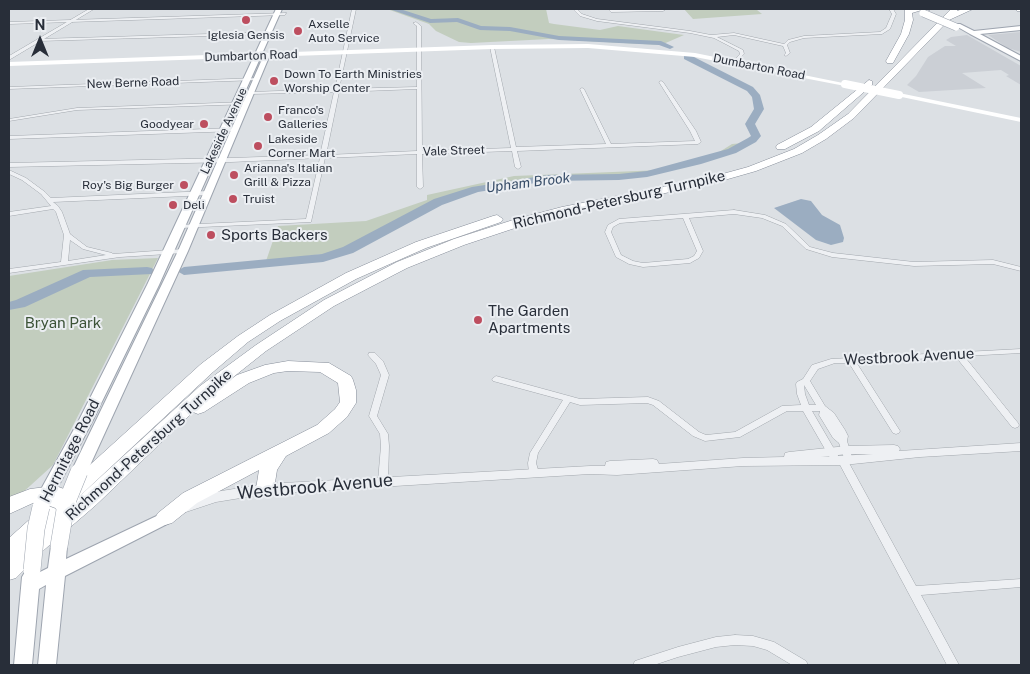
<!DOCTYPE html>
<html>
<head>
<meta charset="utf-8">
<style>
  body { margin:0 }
  #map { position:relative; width:1030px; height:674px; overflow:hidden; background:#dce0e4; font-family:"Public Sans",sans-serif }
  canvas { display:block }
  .frame { position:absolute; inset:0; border:10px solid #282e39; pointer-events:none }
  .north { position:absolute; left:15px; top:15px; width:50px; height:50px; -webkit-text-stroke:4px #ebeef2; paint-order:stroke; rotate:0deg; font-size:14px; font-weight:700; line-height:20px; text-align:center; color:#282e39 }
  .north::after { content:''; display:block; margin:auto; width:18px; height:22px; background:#282e39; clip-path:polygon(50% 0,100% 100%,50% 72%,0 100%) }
</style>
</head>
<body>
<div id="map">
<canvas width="1030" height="674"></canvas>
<div class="frame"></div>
<div class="north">N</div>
</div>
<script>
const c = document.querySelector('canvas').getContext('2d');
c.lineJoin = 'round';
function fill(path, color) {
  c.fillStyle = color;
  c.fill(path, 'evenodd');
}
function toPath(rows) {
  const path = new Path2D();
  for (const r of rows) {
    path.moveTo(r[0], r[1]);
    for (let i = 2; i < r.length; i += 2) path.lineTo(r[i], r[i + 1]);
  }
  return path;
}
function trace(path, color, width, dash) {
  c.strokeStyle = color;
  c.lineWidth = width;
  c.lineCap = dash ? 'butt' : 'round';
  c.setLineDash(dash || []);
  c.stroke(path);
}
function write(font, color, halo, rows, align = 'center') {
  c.font = font + ' "Public Sans",sans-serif';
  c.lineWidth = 4;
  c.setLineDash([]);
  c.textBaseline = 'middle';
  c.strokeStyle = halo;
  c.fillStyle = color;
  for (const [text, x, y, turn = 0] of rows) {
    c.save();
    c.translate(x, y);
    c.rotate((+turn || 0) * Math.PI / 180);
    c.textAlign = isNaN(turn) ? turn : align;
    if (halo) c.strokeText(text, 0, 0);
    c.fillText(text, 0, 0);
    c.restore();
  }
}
const built = toPath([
  [1021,32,1021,52,1008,48,988,35],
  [967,35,1021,66,1021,85,1006,76,1009,75,1001,70,962,73,986,88,919,92,907,85,916,76,928,57,945,46,956,46,946,40,951,37]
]);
const green = toPath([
  [387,9,546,9,549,23,554,24,600,30,618,26,684,35,661,45,549,39,471,43,459,42,436,31,429,24],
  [684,9,770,9,757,10,762,14,693,19],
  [744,143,737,149,708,160,657,173,633,177,530,178,482,190,464,191,393,224,348,251,266,261,278,226,366,221,427,200,427,195,514,176,662,170,713,156,732,144],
  [158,258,53,465,9,505,9,276,112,260]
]);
const water = toPath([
  [801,199,811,201,822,215,840,225,844,238,843,242,831,245,816,240,774,208]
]);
const river = toPath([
  [389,9,400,9,431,19,458,18,481,26,510,27,559,36,661,41,674,47,670,49,659,45,559,40,510,31,480,30,457,22,430,23,389,9],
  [684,55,690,55,753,87,760,95,764,109,755,124,761,136,756,142,736,153,701,164,647,177,619,180,548,181,478,192,442,205,353,253,323,262,184,275,177,271,184,267,322,254,343,247,434,199,472,187,548,175,619,174,647,171,728,149,748,138,751,136,745,124,754,109,752,97,747,91,684,59,684,55],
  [147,267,152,268,154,271,152,274,90,277,25,307,9,310,9,302,16,300,83,270,147,267]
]);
const minor = toPath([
  [352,9,356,9,339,89,417,87,417,26,413,23,416,22,421,26,422,151,511,148,490,47,492,46,494,47,516,147,606,144,580,89,582,88,584,89,611,144,695,141,690,131,659,82,661,81,663,82,696,131,701,142,698,144,517,151,521,167,518,169,515,167,512,151,422,154,423,187,420,189,417,187,417,154,325,158,311,222,180,228,177,226,178,225,306,219,320,158,231,162,9,167,9,163,231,158,320,155,334,92,251,94,249,93,251,92,335,89,352,9],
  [417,89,417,151,326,155,339,92,417,89],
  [573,9,577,9,582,14,597,19,690,31,711,35,734,33,784,44,788,40,804,36,880,32,886,28,892,14,889,9,893,9,896,14,890,29,882,34,804,38,790,42,787,45,790,53,786,56,784,55,786,53,783,46,734,35,717,37,743,50,744,54,735,63,733,62,740,54,739,51,714,38,690,33,597,21,580,16,573,9],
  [608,9,663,9,665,10,663,11,611,12,608,9],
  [286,13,285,15,9,24,9,22,286,13],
  [278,32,279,33,277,34,39,41,37,40,39,39,278,32],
  [259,78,259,79,257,80,9,89,9,87,259,78],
  [247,102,249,103,249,104,77,110,9,121,9,119,77,108,247,102],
  [235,128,237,129,237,131,9,139,9,136,235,128],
  [9,170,26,178,45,192,51,198,208,191,211,193,208,195,53,202,58,206,62,212,70,234,87,247,112,253,113,254,183,249,186,251,183,253,120,257,9,273,9,269,61,262,64,235,56,212,53,209,9,216,9,212,51,206,41,194,22,180,9,174,9,170],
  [70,240,83,249,106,255,68,261,70,240],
  [734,210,765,215,786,224,810,247,833,253,914,262,993,260,1021,267,1021,271,993,264,914,266,832,257,806,249,782,226,762,218,734,214,689,218,703,251,699,258,690,263,643,267,629,264,616,257,605,232,608,225,619,219,734,210],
  [683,218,697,251,694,256,688,259,643,263,633,261,621,255,611,232,613,227,620,223,683,218],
  [1021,349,1021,353,964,356,1018,423,1019,425,1018,427,1015,428,1012,427,956,357,856,362,900,431,899,433,896,434,893,433,849,363,835,363,818,369,810,381,825,406,834,413,845,430,848,436,847,441,853,460,852,462,849,463,916,586,1021,579,1021,587,921,595,959,665,947,665,839,463,836,464,833,463,803,411,787,411,740,437,705,441,693,436,653,405,647,403,580,405,570,402,538,453,536,463,539,473,537,475,534,476,531,475,529,473,528,463,530,453,563,400,493,381,492,379,496,376,580,399,648,397,659,401,699,432,706,435,735,432,782,406,801,405,797,394,796,384,797,382,803,379,812,365,831,359,1021,349],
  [804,385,816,405,809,405,805,394,804,385],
  [812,411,820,411,819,415,833,438,839,443,844,458,840,459,812,411],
  [369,353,375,353,383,361,389,375,377,416,388,434,389,446,388,481,386,483,383,484,380,483,378,481,381,446,380,434,369,416,381,375,376,364,368,355,369,353],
  [735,635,753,636,774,642,806,661,808,665,792,665,767,650,753,646,735,645,716,647,678,657,654,665,633,665,635,661,678,647,716,637,735,635]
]);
const tertiary = toPath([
  [89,9,94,9,9,60,9,56,89,9],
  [1021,443,1021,451,920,457,843,465,743,466,617,475,590,474,265,494,216,502,186,512,182,510,180,507,182,504,215,492,265,484,590,466,605,466,606,462,610,461,653,459,657,460,659,464,743,458,784,457,785,453,789,452,847,446,894,445,898,446,900,449,899,451,1021,443],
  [847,454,873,454,821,457,847,454]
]);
const secondary = toPath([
  [588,44,695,53,848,84,845,86,695,57,588,48,492,49,9,66,9,62,492,45,588,44],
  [899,93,1021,118,1021,122,897,96,897,94,899,93]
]);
const primary = toPath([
  [276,9,282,9,159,285,93,420,48,506,42,508,36,506,34,502,79,420,147,285,276,9],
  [920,9,928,9,929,10,926,12,920,9],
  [956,24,960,24,974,31,1021,26,1021,30,980,34,1021,56,1021,61,970,34,956,26,956,24],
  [266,55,269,57,188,251,87,472,84,476,79,478,74,476,71,472,178,251,263,57,266,55],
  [165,512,171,514,173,518,171,522,65,576,56,665,38,665,46,585,39,589,32,665,14,665,22,577,25,572,31,570,38,573,48,568,51,546,53,541,59,539,65,541,67,546,66,559,165,512]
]);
const motorway = toPath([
  [905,9,925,9,912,13,913,20,909,34,893,63,887,63,886,61,901,34,905,20,905,9],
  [951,9,958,9,957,11,963,9,973,9,949,20,854,118,826,139,802,153,756,171,714,183,563,214,521,226,464,245,407,268,334,306,266,351,227,382,237,375,265,365,288,361,329,363,351,376,353,380,356,390,356,403,347,417,329,433,286,456,277,470,274,489,272,494,265,496,258,494,256,489,259,470,197,503,172,523,165,525,158,523,155,518,158,513,183,493,317,425,335,409,340,402,338,383,320,372,288,371,274,373,249,383,204,412,198,414,193,412,96,505,45,549,16,578,9,580,9,538,49,502,33,503,9,514,9,497,30,489,46,487,60,492,201,364,238,336,270,315,346,273,416,242,493,216,497,215,503,219,501,222,426,248,356,279,280,321,248,342,213,372,70,505,200,386,256,345,324,300,397,262,454,239,513,220,562,207,708,178,748,167,794,149,818,135,848,114,951,9],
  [1016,9,1021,9,1021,11,1017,11,1016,9],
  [869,80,872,81,872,85,819,131,785,149,777,149,776,147,777,145,811,127,869,80]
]);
const secondaryBridge = toPath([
  [845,84,899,95]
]);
const primaryBridgeFar1 = toPath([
  [923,13,956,27]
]);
const primaryBridge = toPath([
  [59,546,66,504,79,472],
  [32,570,36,529,41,507]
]);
const motorwayBridge = toPath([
  [53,496,61,499,66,504]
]);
const markers = [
  [246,20,5,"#bd4e5f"],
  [298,31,5,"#bd4e5f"],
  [274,81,5,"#bd4e5f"],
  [268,117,5,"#bd4e5f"],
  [204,124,5,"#bd4e5f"],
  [258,146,5,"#bd4e5f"],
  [234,175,5,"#bd4e5f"],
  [184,185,5,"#bd4e5f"],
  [233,199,5,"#bd4e5f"],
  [173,205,5,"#bd4e5f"],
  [211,235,5,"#bd4e5f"],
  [478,320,5,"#bd4e5f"]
];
const farPoinames = [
  ["Axselle",308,24],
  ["Auto Service",308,38],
  ["Iglesia Gensis",246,35,"center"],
  ["Down To Earth Ministries",284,74],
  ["Worship Center",284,88],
  ["Franco's",278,110],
  ["Galleries",278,124],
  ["Goodyear",194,124,"right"],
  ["Lakeside",268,139],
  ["Corner Mart",268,153],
  ["Arianna's Italian",244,168],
  ["Grill & Pizza",244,182],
  ["Roy's Big Burger",174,185,"right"],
  ["Truist",243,199],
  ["Deli",183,205]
];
const farStreetnames = [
  ["Dumbarton Road",251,56,-2],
  ["Dumbarton Road",759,67,11],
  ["New Berne Road",133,83,-2],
  ["Lakeside Avenue",224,131,-65],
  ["Vale Street",454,151,-2]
];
const farWaternames = [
  ["Upham Brook",528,183,-7]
];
const streetNames = [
  ["Richmond-Petersburg Turnpike",619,200,-13],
  ["Westbrook Avenue",909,357,-3],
  ["Richmond-Petersburg Turnpike",149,445,-42],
  ["Hermitage Road",70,451,-63]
];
const poiNames = [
  ["Sports Backers",221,235],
  ["The Garden",488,311],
  ["Apartments",488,328]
];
const parkNames = [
  ["Bryan Park",63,323]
];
const nearStreetnames = [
  ["Westbrook Avenue",315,487,-5]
];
fill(built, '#cbcfd5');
fill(green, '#c2cdbe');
fill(water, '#9badc1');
fill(river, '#9badc1');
trace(minor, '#a2a7ad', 1);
trace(tertiary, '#a2a7ad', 1);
trace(primary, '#9da4af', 2);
trace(motorway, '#868d99', 1);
fill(minor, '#eef0f3');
fill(tertiary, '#eef0f3');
fill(secondary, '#fff');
fill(primary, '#fff');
fill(motorway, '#fff');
trace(primaryBridgeFar1, '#9da4af', 8, []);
trace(primaryBridge, '#9da4af', 18, []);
trace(motorwayBridge, '#868d99', 22, []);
trace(secondaryBridge, '#fff', 8);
trace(primaryBridgeFar1, '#fff', 7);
trace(primaryBridge, '#fff', 17);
trace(motorwayBridge, '#fff', 21);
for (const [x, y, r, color] of markers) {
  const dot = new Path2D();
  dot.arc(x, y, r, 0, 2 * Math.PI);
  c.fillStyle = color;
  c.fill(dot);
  trace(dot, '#ebeef2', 2);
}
write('12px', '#282e39', '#ebeef2', farPoinames, 'left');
write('12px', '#282e39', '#ebeef2', farStreetnames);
write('italic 14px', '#374d68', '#ebeef2', farWaternames);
write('15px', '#282e39', '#ebeef2', streetNames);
write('15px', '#282e39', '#ebeef2', poiNames, 'left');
write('15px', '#3c5337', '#ebeef2', parkNames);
write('18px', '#282e39', '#ebeef2', nearStreetnames);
</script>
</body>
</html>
